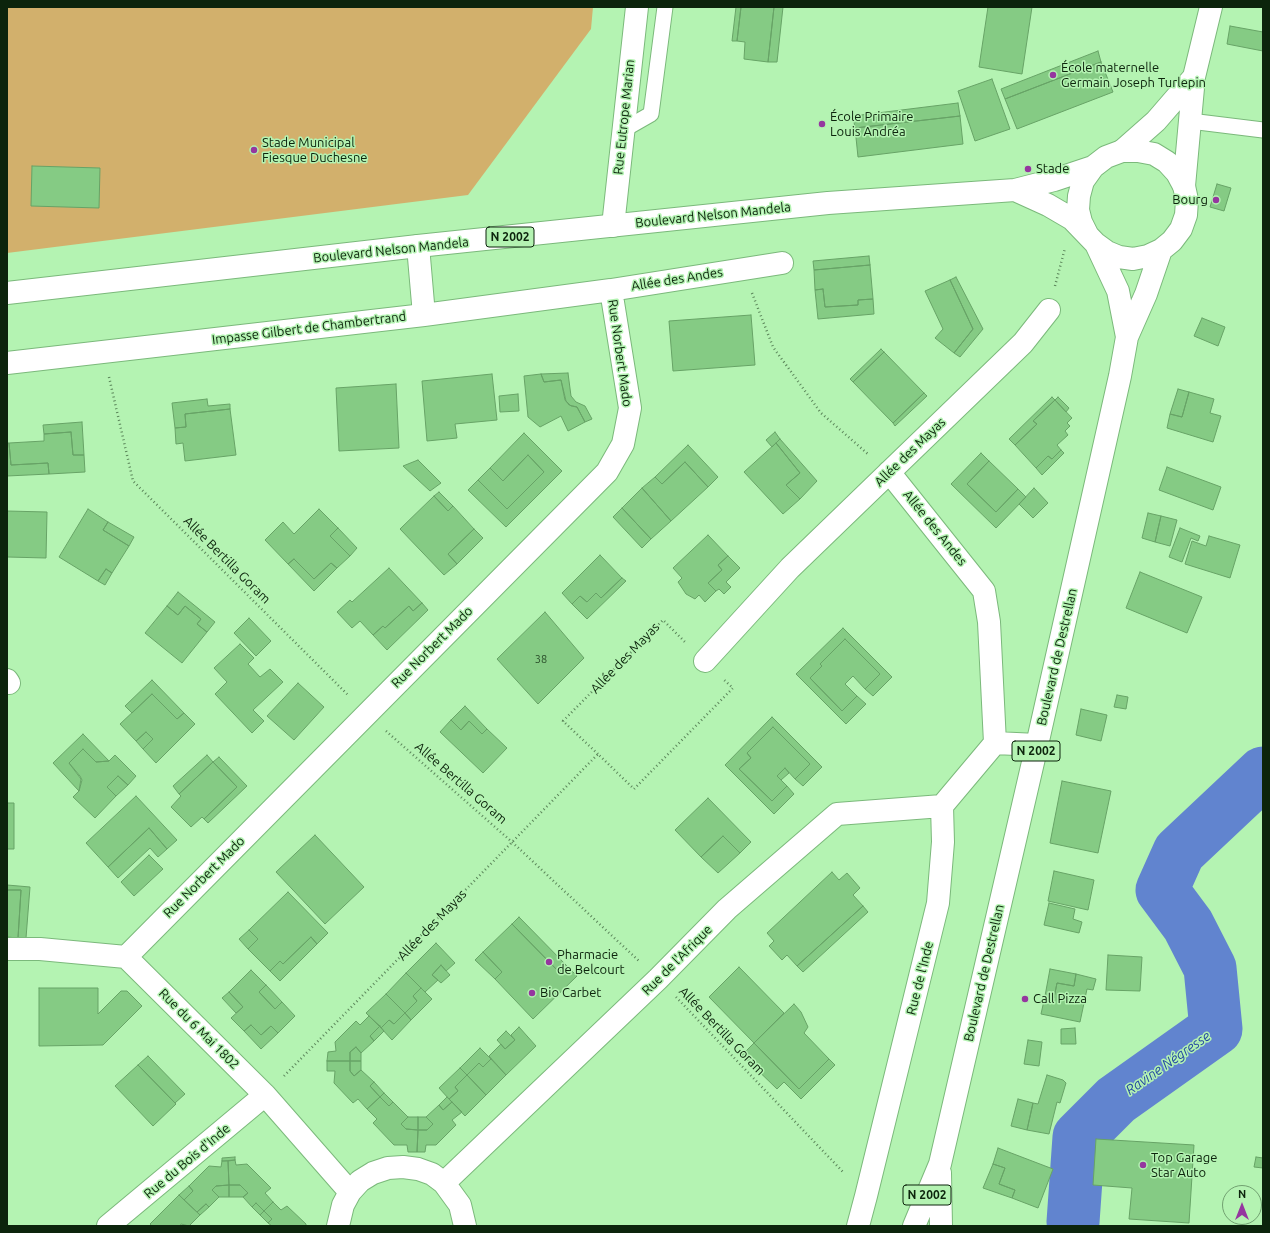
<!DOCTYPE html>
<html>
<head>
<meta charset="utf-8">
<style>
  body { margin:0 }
  #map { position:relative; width:1270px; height:1233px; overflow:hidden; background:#b4f3b2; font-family:Ubuntu,sans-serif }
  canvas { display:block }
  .frame { position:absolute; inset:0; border:8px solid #0c240c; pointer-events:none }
  .north { position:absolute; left:1222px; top:1185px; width:40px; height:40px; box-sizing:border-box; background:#b4f3b2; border:1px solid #71a070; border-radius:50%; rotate:0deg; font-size:11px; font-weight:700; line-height:16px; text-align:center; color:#0c240c }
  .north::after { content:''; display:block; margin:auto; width:14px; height:18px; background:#95369f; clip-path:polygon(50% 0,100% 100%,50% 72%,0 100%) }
</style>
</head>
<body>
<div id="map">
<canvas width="1270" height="1233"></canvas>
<div class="frame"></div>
<div class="north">N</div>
</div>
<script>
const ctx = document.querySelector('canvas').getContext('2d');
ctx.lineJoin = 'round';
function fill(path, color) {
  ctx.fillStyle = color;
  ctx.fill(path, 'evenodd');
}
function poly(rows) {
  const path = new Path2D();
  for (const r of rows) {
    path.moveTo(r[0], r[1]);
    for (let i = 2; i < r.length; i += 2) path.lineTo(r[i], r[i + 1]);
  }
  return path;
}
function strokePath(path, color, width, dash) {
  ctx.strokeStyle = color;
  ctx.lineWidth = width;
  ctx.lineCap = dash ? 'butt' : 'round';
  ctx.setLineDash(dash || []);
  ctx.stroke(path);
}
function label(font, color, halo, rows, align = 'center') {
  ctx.font = font + ' Ubuntu,sans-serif';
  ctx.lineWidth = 3;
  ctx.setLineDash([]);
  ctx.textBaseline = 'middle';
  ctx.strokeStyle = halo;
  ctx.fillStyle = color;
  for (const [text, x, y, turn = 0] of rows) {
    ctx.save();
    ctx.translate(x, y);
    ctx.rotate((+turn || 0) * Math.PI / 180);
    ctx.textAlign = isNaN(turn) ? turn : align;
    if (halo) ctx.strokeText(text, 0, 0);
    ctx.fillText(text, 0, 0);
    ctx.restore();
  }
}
const green = poly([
  [7,7,593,7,591,29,468,195,7,253]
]);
const river = poly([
  [1073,1222,1079,1137,1116,1100,1216,1029,1210,968,1188,925,1162,890,1179,852,1263,773]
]);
const building = poly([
  [736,7,741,7,737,41,732,41,736,7],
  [741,7,774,7,768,62,744,59,745,42,737,41,741,7],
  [774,7,783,7,777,62,768,62,774,7],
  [988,7,1032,7,1022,74,979,67,988,7],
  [1230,26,1263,32,1263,51,1227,44,1230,26],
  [1098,51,1101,62,1005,99,1001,89,1098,51],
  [1101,62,1113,92,1017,129,1005,99,1101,62],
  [992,79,1010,129,975,141,958,91,992,79],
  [958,103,960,116,855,128,853,116,958,103],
  [960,116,963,144,858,157,855,128,960,116],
  [32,166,100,168,99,208,31,206,32,166],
  [1217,184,1231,188,1224,211,1210,207,1217,184],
  [869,256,870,265,814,270,813,261,869,256],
  [870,265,873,299,858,300,858,305,825,307,823,289,815,290,814,270,870,265],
  [956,277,983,329,960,357,954,353,973,329,950,280,956,277],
  [950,280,973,329,954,353,935,338,943,329,925,291,950,280],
  [823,289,825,307,858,305,858,300,873,299,874,314,818,319,815,290,823,289],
  [751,315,755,365,673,371,669,321,751,315],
  [1202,318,1225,327,1218,346,1194,336,1202,318],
  [881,349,884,352,853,382,850,379,881,349],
  [884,352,924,393,893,423,853,382,884,352],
  [568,373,571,396,576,402,585,406,592,419,585,422,577,407,571,406,566,401,561,380,544,382,541,374,568,373],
  [492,374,497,420,455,424,457,438,427,441,422,381,492,374],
  [541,374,544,382,561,380,565,400,569,405,577,407,585,422,568,431,561,416,540,427,528,417,524,376,541,374],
  [396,384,399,448,339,451,336,388,396,384],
  [1178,389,1189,392,1182,417,1170,414,1178,389],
  [1189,392,1214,399,1210,413,1221,416,1213,442,1167,428,1170,414,1182,417,1189,392],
  [924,393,927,396,895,426,893,423,924,393],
  [518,394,519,411,500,412,499,396,518,394],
  [1052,397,1055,400,1033,421,1037,424,1015,445,1009,439,1052,397],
  [1058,397,1069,408,1066,412,1055,400,1058,397],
  [207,399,208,406,230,404,230,409,185,414,186,427,175,428,172,403,207,399],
  [1055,400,1072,418,1067,423,1070,426,1065,431,1068,435,1057,445,1061,450,1052,459,1048,456,1036,468,1015,445,1037,424,1033,421,1055,400],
  [230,409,236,455,185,461,183,443,176,444,175,428,186,427,185,414,230,409],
  [82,422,84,455,73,455,71,432,44,434,43,425,82,422],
  [71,432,73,455,84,455,85,472,49,474,48,463,11,465,9,443,44,441,44,434,71,432],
  [775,432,780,439,772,447,766,440,775,432],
  [524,433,562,471,506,527,468,490,478,480,507,509,544,472,528,455,503,481,490,468,524,433],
  [780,439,817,481,800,499,786,485,800,473,776,443,780,439],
  [7,443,9,443,11,465,48,463,49,474,7,476,7,443],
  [776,443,800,473,786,485,800,499,783,514,744,472,776,443],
  [688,445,718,477,708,487,685,462,662,484,655,477,688,445],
  [1061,450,1064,453,1042,475,1036,468,1048,456,1052,459,1061,450],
  [981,453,989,461,967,484,996,512,1018,489,1026,497,996,528,951,484,981,453],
  [528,455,544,472,507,509,478,480,490,468,503,481,528,455],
  [418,460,441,483,430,491,403,466,418,460],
  [989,461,1018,489,996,512,967,484,989,461],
  [685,462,708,487,671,521,642,488,655,477,662,484,685,462],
  [1167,467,1221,487,1213,510,1159,490,1167,467],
  [642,488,671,521,651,539,622,508,642,488],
  [1034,488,1048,503,1033,518,1019,504,1034,488],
  [439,492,453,506,448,511,434,496,439,492],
  [434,496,448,511,453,506,474,529,448,554,457,564,444,575,400,529,434,496],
  [622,508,651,539,642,548,613,517,622,508],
  [88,509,108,522,103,530,129,546,112,573,106,569,98,581,59,557,88,509],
  [319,509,338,528,330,536,350,556,337,568,331,563,314,579,294,559,288,564,265,540,283,522,294,534,319,509],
  [7,511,47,512,46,558,7,557,7,511],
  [1148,513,1161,516,1155,542,1142,538,1148,513],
  [1161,516,1177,520,1170,546,1155,542,1161,516],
  [108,522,134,537,129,546,103,530,108,522],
  [338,528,357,548,350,556,330,536,338,528],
  [1180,528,1200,536,1198,541,1191,538,1182,562,1169,557,1180,528],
  [474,529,483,538,457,564,448,554,474,529],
  [708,535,728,556,718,565,722,570,708,583,716,591,705,602,699,595,695,599,686,594,678,582,682,578,673,568,708,535],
  [1209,536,1240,545,1230,578,1185,564,1192,541,1206,546,1209,536],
  [600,555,622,578,601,598,596,593,587,602,580,596,572,604,562,593,600,555],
  [728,556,740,568,726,582,731,587,724,594,719,589,716,591,708,583,722,570,718,565,728,556],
  [294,559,314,579,331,563,337,568,314,591,288,564,294,559],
  [389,568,422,603,413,611,409,606,385,628,383,626,373,635,360,621,352,628,337,612,350,600,352,602,389,568],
  [106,569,112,573,105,585,98,581,106,569],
  [1140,572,1202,597,1187,633,1126,608,1140,572],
  [622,578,626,581,587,619,572,604,580,596,587,602,596,593,601,598,622,578],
  [178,592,215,622,207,632,197,624,201,619,185,606,178,615,167,606,178,592],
  [422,603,428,610,387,650,373,635,383,626,385,628,409,606,413,611,422,603],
  [167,606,178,615,185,606,201,619,197,624,207,632,182,663,145,633,167,606],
  [545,612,584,658,538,704,497,659,545,612],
  [249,618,271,641,256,656,234,633,249,618],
  [843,628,892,677,873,696,865,689,880,674,845,639,820,664,822,666,810,678,842,711,857,696,866,704,846,724,796,674,843,628],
  [845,639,880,674,865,689,853,676,845,684,857,696,842,711,810,678,822,666,820,664,845,639],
  [240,644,254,658,248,664,260,677,270,669,283,682,253,710,264,721,252,733,215,694,227,682,214,668,240,644],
  [152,680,184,713,177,719,152,694,132,713,125,706,152,680],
  [298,683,324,707,294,740,267,716,298,683],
  [152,694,177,719,184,713,195,724,156,763,143,749,153,739,146,732,136,741,120,724,152,694],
  [1117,695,1128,697,1126,709,1114,707,1117,695],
  [465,706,487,729,482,734,469,721,461,730,451,720,465,706],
  [1081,709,1107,715,1101,741,1076,735,1081,709],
  [772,717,822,767,803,786,795,779,810,764,773,727,747,753,751,758,739,769,772,801,787,786,794,794,774,814,725,765,772,717],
  [451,720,461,730,469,721,482,734,487,729,507,748,483,773,440,732,451,720],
  [773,727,810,764,795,779,785,768,777,776,787,786,772,801,739,769,751,758,747,753,773,727],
  [146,732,153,739,143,749,136,741,146,732],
  [83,734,109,761,96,762,83,749,69,763,81,779,79,791,53,763,83,734],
  [83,749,96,762,109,761,115,755,136,776,128,785,118,776,107,787,116,796,95,818,73,797,79,791,82,780,80,776,69,763,83,749],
  [207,755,213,762,179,794,173,786,207,755],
  [219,757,247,786,208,823,204,819,237,787,213,762,219,757],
  [213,762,237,787,204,819,202,817,191,827,171,807,181,796,179,794,213,762],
  [785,768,789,773,781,780,777,776,785,768],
  [118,776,128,785,116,796,107,787,118,776],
  [1062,781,1111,791,1098,853,1050,843,1062,781],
  [136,796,177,840,167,849,149,828,108,867,86,843,136,796],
  [708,798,751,842,740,853,723,836,701,857,675,830,708,798],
  [7,803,14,803,14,849,7,849,7,803],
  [149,828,167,849,158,857,150,848,118,878,108,867,149,828],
  [315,835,364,887,325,924,276,872,315,835],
  [723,836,740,853,718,873,701,857,723,836],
  [149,855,163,869,134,896,121,882,149,855],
  [1054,871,1094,880,1088,910,1048,901,1054,871],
  [832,872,839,880,847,873,860,888,853,895,863,906,797,966,787,955,782,960,769,946,774,941,767,933,832,872],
  [7,885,30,887,26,938,18,938,21,890,7,890,7,885],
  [7,890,21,890,18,938,7,937,7,890],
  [288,892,328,933,317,944,311,937,283,964,280,961,270,971,248,949,258,939,249,930,288,892],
  [1049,903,1075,909,1073,919,1082,922,1079,933,1044,925,1049,903],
  [863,906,868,912,803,972,797,966,863,906],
  [519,917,567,966,560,973,512,924,519,917],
  [512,924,560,973,567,966,577,976,533,1019,495,979,502,972,483,952,512,924],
  [249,930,258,939,248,949,239,939,249,930],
  [311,937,317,944,280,981,270,971,280,961,283,964,311,937],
  [436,943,455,963,446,971,441,965,432,975,438,980,425,992,406,973,436,943],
  [483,952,502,972,495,979,475,960,483,952],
  [1108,955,1142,957,1140,991,1106,990,1108,955],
  [441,965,450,975,441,983,432,975,441,965],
  [739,967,784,1013,754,1043,709,997,739,967],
  [1050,969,1076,974,1074,986,1057,983,1054,998,1045,996,1050,969],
  [251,970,266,985,259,992,275,1009,282,1002,295,1016,278,1033,271,1026,261,1035,251,1025,244,1031,231,1018,243,1007,229,992,251,970],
  [406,973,421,988,413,996,417,1001,405,1013,386,994,406,973],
  [1076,974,1096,979,1093,990,1087,989,1080,1022,1041,1014,1045,996,1054,998,1057,983,1074,986,1076,974],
  [266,985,282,1002,275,1009,259,992,266,985],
  [39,988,98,988,98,1014,121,991,127,991,142,1006,103,1045,39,1046,39,988],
  [421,988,432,999,411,1020,405,1013,417,1001,413,996,421,988],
  [229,992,243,1007,236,1013,222,998,229,992],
  [386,994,405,1013,394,1024,389,1020,381,1028,366,1013,386,994],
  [794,1004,801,1012,808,1027,804,1033,829,1059,799,1089,754,1043,794,1004],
  [405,1013,411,1020,392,1040,381,1028,389,1020,394,1024,405,1013],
  [369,1016,380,1026,370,1036,374,1041,361,1053,356,1047,350,1052,350,1061,327,1061,328,1052,336,1051,335,1042,356,1021,360,1025,369,1016],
  [251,1025,261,1035,271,1026,278,1033,261,1049,244,1031,251,1025],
  [380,1026,384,1031,374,1041,370,1036,380,1026],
  [519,1027,536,1046,506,1075,489,1056,501,1044,505,1049,515,1040,511,1035,519,1027],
  [1075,1028,1076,1044,1061,1044,1061,1029,1075,1028],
  [506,1031,515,1040,505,1049,497,1040,506,1031],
  [1028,1040,1042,1042,1039,1066,1024,1064,1028,1040],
  [754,1043,799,1089,829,1059,835,1065,801,1099,784,1082,777,1089,742,1055,754,1043],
  [356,1047,361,1053,361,1061,350,1061,350,1052,356,1047],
  [480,1048,491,1059,483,1067,479,1063,467,1075,460,1068,480,1048],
  [148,1056,185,1094,175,1103,138,1065,148,1056],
  [491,1059,506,1075,486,1095,467,1075,479,1063,483,1067,491,1059],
  [327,1061,350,1061,350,1071,354,1076,361,1070,374,1082,370,1086,380,1097,367,1109,358,1099,353,1103,334,1083,335,1071,327,1071,327,1061],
  [350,1061,361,1061,361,1070,354,1076,350,1071,350,1061],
  [138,1065,176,1104,153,1126,115,1086,138,1065],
  [460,1068,467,1075,455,1087,458,1091,449,1099,439,1088,460,1068],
  [467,1075,486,1095,465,1116,449,1099,458,1091,455,1087,467,1075],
  [1047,1075,1063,1080,1066,1083,1060,1103,1057,1102,1049,1134,1027,1130,1033,1103,1038,1104,1047,1075],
  [374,1082,384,1093,380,1097,370,1086,374,1082],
  [384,1093,393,1102,389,1106,380,1097,384,1093],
  [380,1097,389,1106,393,1102,408,1117,401,1124,406,1129,418,1130,417,1152,408,1152,407,1145,394,1145,373,1123,377,1119,367,1109,380,1097],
  [447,1097,452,1102,443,1110,439,1105,447,1097],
  [1018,1099,1033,1103,1027,1130,1011,1126,1018,1099],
  [452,1102,462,1112,452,1120,456,1125,436,1145,426,1145,425,1152,417,1152,418,1130,427,1130,433,1124,426,1117,439,1105,443,1110,452,1102],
  [408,1117,418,1117,418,1130,406,1129,401,1124,408,1117],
  [418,1117,426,1117,433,1124,427,1130,418,1130,418,1117],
  [1096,1139,1194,1145,1189,1223,1129,1219,1132,1188,1093,1185,1096,1139],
  [998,1148,1053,1169,1038,1208,1012,1198,1015,1190,999,1184,1005,1168,993,1164,998,1148],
  [235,1157,235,1160,222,1161,222,1158,235,1157],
  [1256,1157,1263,1158,1263,1168,1254,1167,1256,1157],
  [235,1160,236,1165,247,1164,271,1188,265,1193,273,1202,264,1211,256,1203,252,1207,243,1197,248,1193,240,1185,229,1185,228,1161,235,1160],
  [222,1161,228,1161,229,1185,216,1186,212,1190,219,1197,209,1207,206,1204,197,1212,184,1200,193,1191,189,1186,209,1166,221,1167,222,1161],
  [993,1164,1005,1168,999,1184,1015,1190,1012,1198,983,1188,993,1164],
  [229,1185,240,1185,248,1193,243,1197,229,1197,229,1185],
  [229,1185,229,1197,219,1197,212,1190,216,1186,229,1185],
  [189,1186,193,1191,184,1200,179,1195,189,1186],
  [179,1195,200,1215,189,1226,181,1224,180,1226,152,1226,150,1224,179,1195],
  [273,1202,281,1210,287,1206,306,1224,306,1226,272,1226,268,1223,272,1219,264,1211,273,1202],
  [256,1203,264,1211,260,1215,252,1207,256,1203],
  [206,1204,209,1207,200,1215,197,1212,206,1204],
  [264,1211,272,1219,268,1223,260,1215,264,1211]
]);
const path = poly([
  [1055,286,1065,248],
  [752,293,773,347,821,413,869,455],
  [109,377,133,481,349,696],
  [386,731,512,842,640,962],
  [598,754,563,721,663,620,686,643],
  [676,997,844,1173],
  [284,1076,598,754,634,789,733,688,723,679]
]);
const lane = poly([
  [1190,121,1263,130],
  [623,130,651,114,665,7]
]);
const street = poly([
  [418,246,424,315],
  [7,363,424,315,611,290,782,263],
  [889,472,984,591,989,622,995,743],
  [705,661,790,568,1023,343,1049,310],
  [7,680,9,683],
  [995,743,1037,745],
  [7,949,40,949,126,957,265,1095,350,1192],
  [126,957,607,472,623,444,630,408,611,290],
  [444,1183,658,979,727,909,837,814,942,806],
  [108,1226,265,1095],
  [338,1226,343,1205,350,1192,360,1181,373,1173,388,1168,403,1167,418,1169,432,1174,444,1183,460,1205,465,1226],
  [858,1226,866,1196,938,903,943,842,942,806,995,743]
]);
const secondary = poly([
  [1122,151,1156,121,1194,77],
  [1184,186,1194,77,1211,7],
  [613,226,637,7]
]);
const primary = poly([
  [1015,190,1048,205,1072,219,1096,244,1107,252,1119,257,1133,259,1148,256,1161,250,1172,241,1181,229,1186,215,1187,200,1184,186,1177,173,1167,162,1154,154,1138,151,1122,151,1106,157,1093,167,1083,181,1079,196,1078,210,1081,222,1087,234],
  [1096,244,1118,291,1127,337],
  [7,293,418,246,828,203,1015,190,1054,180,1093,167],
  [940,1173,941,1226],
  [914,1226,940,1164,1037,745,1120,376,1127,337,1146,294,1161,250]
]);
const markers = [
  [1053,75,4,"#95369f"],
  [822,124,4,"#95369f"],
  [254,150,4,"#95369f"],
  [1028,169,4,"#95369f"],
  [1216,200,4,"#95369f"],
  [549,962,4,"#95369f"],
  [532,993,4,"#95369f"],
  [1025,999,4,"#95369f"],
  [1143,1165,4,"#95369f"]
];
const numberNames = [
  ["38",541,659]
];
const shields = [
  [510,237,48],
  [1036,751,48],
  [927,1195,48]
];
const shieldNames = [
  ["N 2002",510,237],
  ["N 2002",1036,751],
  ["N 2002",927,1195]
];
const poiNames = [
  ["École maternelle",1061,68],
  ["Germain Joseph Turlepin",1061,83],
  ["École Primaire",830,117],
  ["Louis Andréa",830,132],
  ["Stade Municipal",262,143],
  ["Fiesque Duchesne",262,158],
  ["Stade",1036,169],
  ["Bourg",1208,200,"right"],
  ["Pharmacie",557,955],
  ["de Belcourt",557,970],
  ["Bio Carbet",540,993],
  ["Call Pizza",1033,999],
  ["Top Garage",1151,1158],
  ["Star Auto",1151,1173]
];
const streetNames = [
  ["Rue Eutrope Marian",624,117,-84],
  ["Boulevard Nelson Mandela",713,215,-6],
  ["Boulevard Nelson Mandela",391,250,-6],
  ["Allée des Andes",677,279,-9],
  ["Impasse Gilbert de Chambertrand",309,328,-7],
  ["Rue Norbert Mado",620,353,82],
  ["Allée des Mayas",910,452,-44],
  ["Allée des Andes",935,528,51],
  ["Allée Bertilla Goram",227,560,45],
  ["Rue Norbert Mado",432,647,-45],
  ["Boulevard de Destrellan",1057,657,-77],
  ["Allée des Mayas",625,658,-46],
  ["Allée Bertilla Goram",461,783,41],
  ["Rue Norbert Mado",204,877,-45],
  ["Allée des Mayas",432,925,-46],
  ["Rue de l'Afrique",677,960,-45],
  ["Boulevard de Destrellan",984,973,-77],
  ["Rue de l'Inde",920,978,-76],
  ["Rue du 6 Mai 1802",199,1029,45],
  ["Allée Bertilla Goram",722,1031,46],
  ["Rue du Bois d'Inde",187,1161,-40]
];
const waterNames = [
  ["Ravine Négresse",1168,1063,-35]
];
fill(green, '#d2b06c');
strokePath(river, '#6184cf', 53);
fill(building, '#85cb84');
strokePath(building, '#67a366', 1);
strokePath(lane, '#7bb97b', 17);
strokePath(street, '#7bb97b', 24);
strokePath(secondary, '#7bb97b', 24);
strokePath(primary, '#7bb97b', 24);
strokePath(path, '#5b865a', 2.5, [1, 3]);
strokePath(lane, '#fff', 15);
strokePath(street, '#fff', 22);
strokePath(secondary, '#fff', 22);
strokePath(primary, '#fff', 22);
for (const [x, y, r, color] of markers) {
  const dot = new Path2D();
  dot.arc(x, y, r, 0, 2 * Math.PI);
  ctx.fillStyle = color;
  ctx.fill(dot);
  strokePath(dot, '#b4f3b2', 1.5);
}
label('11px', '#2a4e2a', null, numberNames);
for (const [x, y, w] of shields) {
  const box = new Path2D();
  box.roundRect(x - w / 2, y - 10, w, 20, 3);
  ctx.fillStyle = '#b4f3b2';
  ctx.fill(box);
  strokePath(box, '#0c240c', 1);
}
label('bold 12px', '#0c240c', null, shieldNames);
label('13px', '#0c240c', '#b4f3b2', poiNames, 'left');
label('13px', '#0c240c', '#b4f3b2', streetNames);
label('italic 14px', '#2449a2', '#b4f3b2', waterNames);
</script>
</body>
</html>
